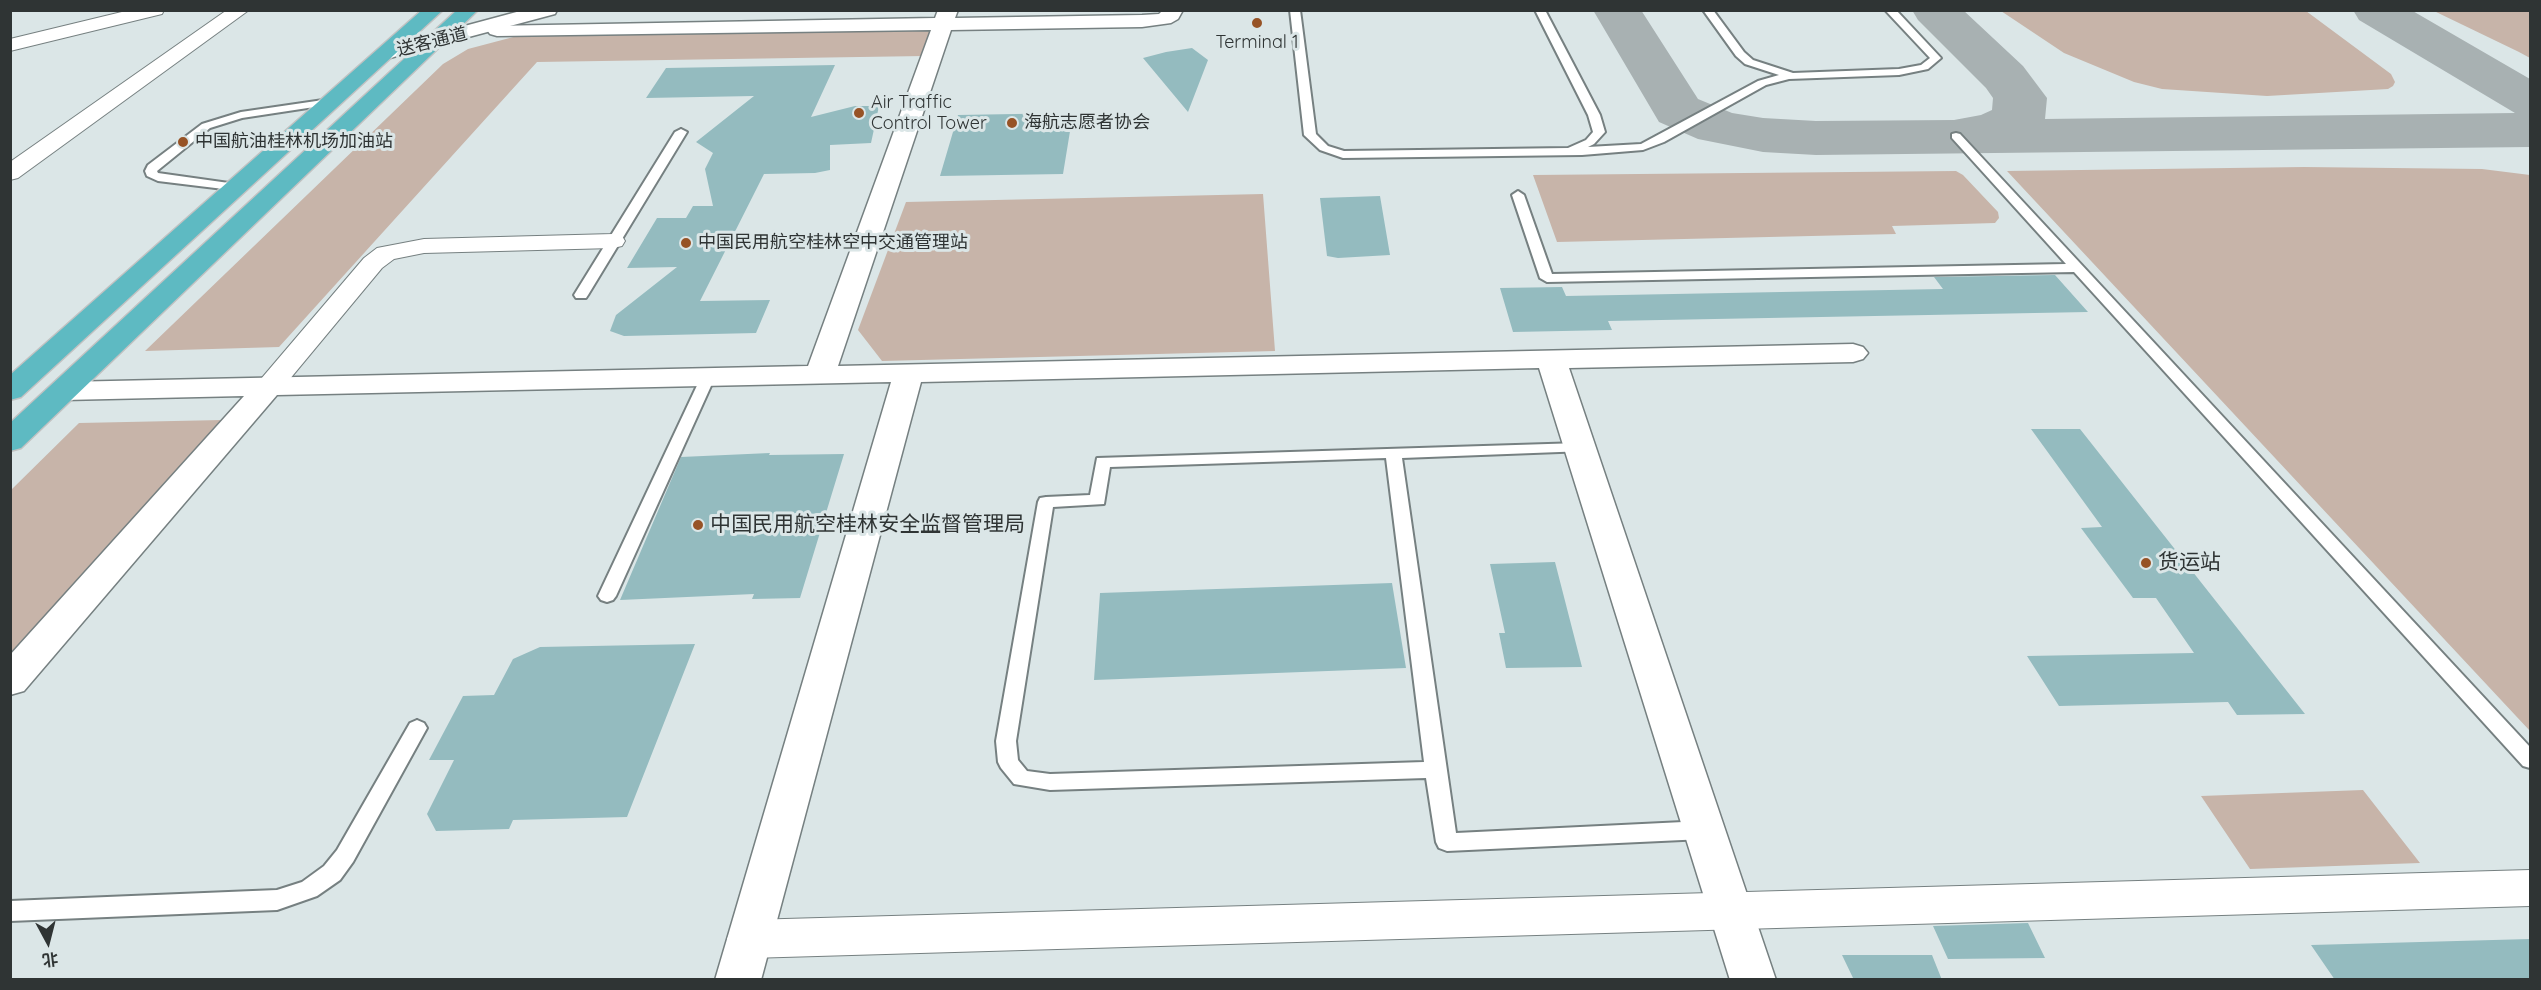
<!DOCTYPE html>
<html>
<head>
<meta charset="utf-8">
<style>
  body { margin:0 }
  #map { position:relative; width:2541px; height:990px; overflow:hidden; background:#dbe6e7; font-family:Quicksand,"Noto Sans SC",sans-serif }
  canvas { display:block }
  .frame { position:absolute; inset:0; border:12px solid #2f3434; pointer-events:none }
  .north { position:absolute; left:18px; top:912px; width:60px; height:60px; -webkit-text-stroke:4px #dbe6e7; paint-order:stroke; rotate:173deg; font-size:16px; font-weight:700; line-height:24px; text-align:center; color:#2f3434 }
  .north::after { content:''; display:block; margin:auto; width:21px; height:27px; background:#2f3434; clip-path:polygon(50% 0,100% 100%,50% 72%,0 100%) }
</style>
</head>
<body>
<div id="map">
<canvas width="2541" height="990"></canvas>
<div class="frame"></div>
<div class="north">北</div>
</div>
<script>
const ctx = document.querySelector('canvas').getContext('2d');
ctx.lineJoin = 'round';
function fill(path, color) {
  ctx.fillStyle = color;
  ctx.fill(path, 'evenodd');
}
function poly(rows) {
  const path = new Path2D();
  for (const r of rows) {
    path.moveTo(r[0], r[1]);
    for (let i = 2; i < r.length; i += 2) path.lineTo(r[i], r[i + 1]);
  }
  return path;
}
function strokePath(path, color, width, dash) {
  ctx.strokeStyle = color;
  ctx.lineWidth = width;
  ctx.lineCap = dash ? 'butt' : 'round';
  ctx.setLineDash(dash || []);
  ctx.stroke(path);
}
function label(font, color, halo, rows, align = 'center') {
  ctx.font = font + ' Quicksand,"Noto Sans SC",sans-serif';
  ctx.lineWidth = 6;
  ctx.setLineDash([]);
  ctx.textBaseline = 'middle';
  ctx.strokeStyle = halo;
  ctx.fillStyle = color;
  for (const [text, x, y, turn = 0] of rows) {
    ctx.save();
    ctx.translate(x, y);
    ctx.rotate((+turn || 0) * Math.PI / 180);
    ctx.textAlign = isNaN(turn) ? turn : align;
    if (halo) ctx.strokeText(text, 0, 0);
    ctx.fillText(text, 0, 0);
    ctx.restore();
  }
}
const green = poly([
  [2001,11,2306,11,2391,74,2395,82,2393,86,2388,89,2267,96,2162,89,2134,82,2064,53],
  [2434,11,2530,11,2530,58,2519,52],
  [933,28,924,56,537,62,279,347,145,351,443,64,468,49,521,35],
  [2304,167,2482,169,2530,175,2530,731,2007,171],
  [1956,171,1963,175,1998,212,1999,218,1995,223,1892,226,1896,234,1557,242,1533,175],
  [1263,194,1275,351,882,361,858,330,906,202],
  [222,420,11,656,11,490,79,423],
  [2363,790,2420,863,2250,869,2201,796]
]);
const taxiway = poly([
  [1593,10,1641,10,1698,99,1732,113,1763,118,1816,121,1954,120,1981,115,1992,110,1993,98,1986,88,1918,20,1912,10,1963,10,2023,66,2047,98,2045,119,2515,113,2359,20,2353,10,2411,10,2530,79,2530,147,1816,155,1763,152,1698,139,1659,122,1593,10]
]);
const building = poly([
  [1192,48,1208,60,1188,112,1143,58,1166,52],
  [835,65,811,117,855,106,879,106,871,143,830,145,830,170,815,173,764,174,700,301,770,300,756,333,624,336,610,331,616,315,677,267,627,268,657,218,686,218,693,206,713,206,705,169,713,153,696,142,754,96,646,98,666,68],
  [1073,113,1063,174,940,176,958,115],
  [1380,196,1390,255,1338,258,1327,256,1320,198],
  [2055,275,2088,312,1608,321,1612,330,1513,332,1500,288,1562,287,1566,296,1943,289,1934,277],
  [2031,429,2080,429,2305,714,2237,715,2228,702,2059,706,2027,656,2194,653,2156,598,2133,598,2081,528,2102,527],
  [770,453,769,455,844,454,800,598,752,599,754,594,620,600,681,457],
  [1555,562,1582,667,1506,668,1499,633,1505,633,1490,564],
  [1392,583,1406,668,1094,680,1100,593],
  [695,644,627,817,513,820,509,829,436,831,427,814,454,760,429,760,463,696,494,695,513,659,540,647],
  [2028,923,2045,958,1948,959,1933,926],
  [2530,939,2530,980,2335,980,2311,945],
  [1842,955,1932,955,1942,980,1854,980]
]);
const service = poly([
  [1290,10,1300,10,1316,134,1328,146,1344,151,1568,148,1586,140,1593,132,1588,115,1535,10,1545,10,1600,115,1605,132,1594,144,1588,147,1641,144,1758,81,1779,75,1745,64,1736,56,1703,10,1713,10,1744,52,1753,60,1793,73,1899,69,1921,65,1930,58,1885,10,1896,10,1941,58,1928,69,1899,75,1789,79,1766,85,1664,142,1643,150,1582,155,1343,158,1320,150,1304,135,1290,10],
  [330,99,334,100,334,104,242,118,210,128,157,171,158,173,236,184,240,185,240,191,158,181,147,176,145,171,148,165,202,124,241,112,330,99],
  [681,129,687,132,588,295,586,298,576,298,574,295,675,132,681,129],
  [1956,133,1960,134,2530,747,2530,768,2523,766,2074,272,1547,282,1540,278,1512,195,1518,191,1524,195,1552,274,2066,264,1952,138,1952,134,1956,133],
  [708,373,715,377,616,596,613,600,607,602,601,600,598,596,701,377,708,373],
  [1580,443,1588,448,1586,451,1402,458,1456,833,1704,821,1711,824,1715,830,1711,836,1704,839,1447,851,1439,848,1436,842,1426,778,1050,790,1014,784,1001,768,998,762,996,741,1038,502,1040,498,1046,497,1090,495,1097,458,1580,443],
  [1386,458,1424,762,1050,774,1027,771,1018,760,1016,741,1053,507,1104,504,1110,467,1386,458],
  [417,720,424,723,427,728,353,862,340,880,317,896,277,910,10,921,10,901,277,890,302,882,324,866,337,850,410,723,417,720]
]);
const minor = poly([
  [130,10,164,10,162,14,10,51,10,39,130,10],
  [227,10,249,10,18,178,10,180,10,162,227,10],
  [613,234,622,236,625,241,622,246,613,248,424,253,394,259,382,268,279,392,269,395,259,392,255,386,364,258,377,248,424,239,613,234],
  [2530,870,2530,906,749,958,734,953,727,939,734,925,749,920,2530,870]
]);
const tertiary = poly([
  [938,10,958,10,955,18,1142,15,1159,14,1163,10,1183,10,1178,19,1171,23,1142,27,951,30,838,366,1853,344,1863,347,1868,353,1863,359,1853,362,1569,368,1776,980,1730,980,1539,368,921,382,761,980,715,980,891,382,277,395,24,691,10,695,10,655,244,396,64,400,53,397,49,391,53,385,64,382,808,366,931,30,497,36,490,34,487,30,490,26,935,18,938,10]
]);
const secondary = poly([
  [524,10,557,10,555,14,386,59,379,57,376,53,379,49,524,10]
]);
const trunk = poly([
  [422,10,443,10,21,397,10,400,10,375,422,10],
  [457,10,478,10,21,448,10,451,10,423,457,10]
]);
const markers = [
  [1257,23,6,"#975326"],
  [859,113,6,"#975326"],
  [1012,123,6,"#975326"],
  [183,142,6,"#975326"],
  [686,243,6,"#975326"],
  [698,525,6,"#975326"],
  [2146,563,6,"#975326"]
];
const farStreetnames = [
  ["送客通道",432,42,-14]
];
const farPoinames = [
  ["Terminal 1",1257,43,"center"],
  ["Air Traffic",871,103],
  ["Control Tower",871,124],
  ["海航志愿者协会",1024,123],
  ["中国航油桂林机场加油站",195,142],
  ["中国民用航空桂林空中交通管理站",698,243]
];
const poiNames = [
  ["中国民用航空桂林安全监督管理局",710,525],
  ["货运站",2158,563]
];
fill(green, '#c7b4a9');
fill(taxiway, '#a8b1b2');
fill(building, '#94bbbf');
strokePath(service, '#768081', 4);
strokePath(minor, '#768081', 2);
strokePath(tertiary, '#768081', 3);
strokePath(secondary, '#768081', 3);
strokePath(trunk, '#c1c2c2', 3);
fill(service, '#fff');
fill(minor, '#fff');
fill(tertiary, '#fff');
fill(secondary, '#fff');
fill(trunk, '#5ebac2');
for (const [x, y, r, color] of markers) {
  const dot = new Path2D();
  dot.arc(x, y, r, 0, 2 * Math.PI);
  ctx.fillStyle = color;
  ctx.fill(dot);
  strokePath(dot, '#dbe6e7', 2);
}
label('18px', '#2f3434', '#dbe6e7', farStreetnames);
label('18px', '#2f3434', '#dbe6e7', farPoinames, 'left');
label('21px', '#2f3434', '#dbe6e7', poiNames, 'left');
</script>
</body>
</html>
